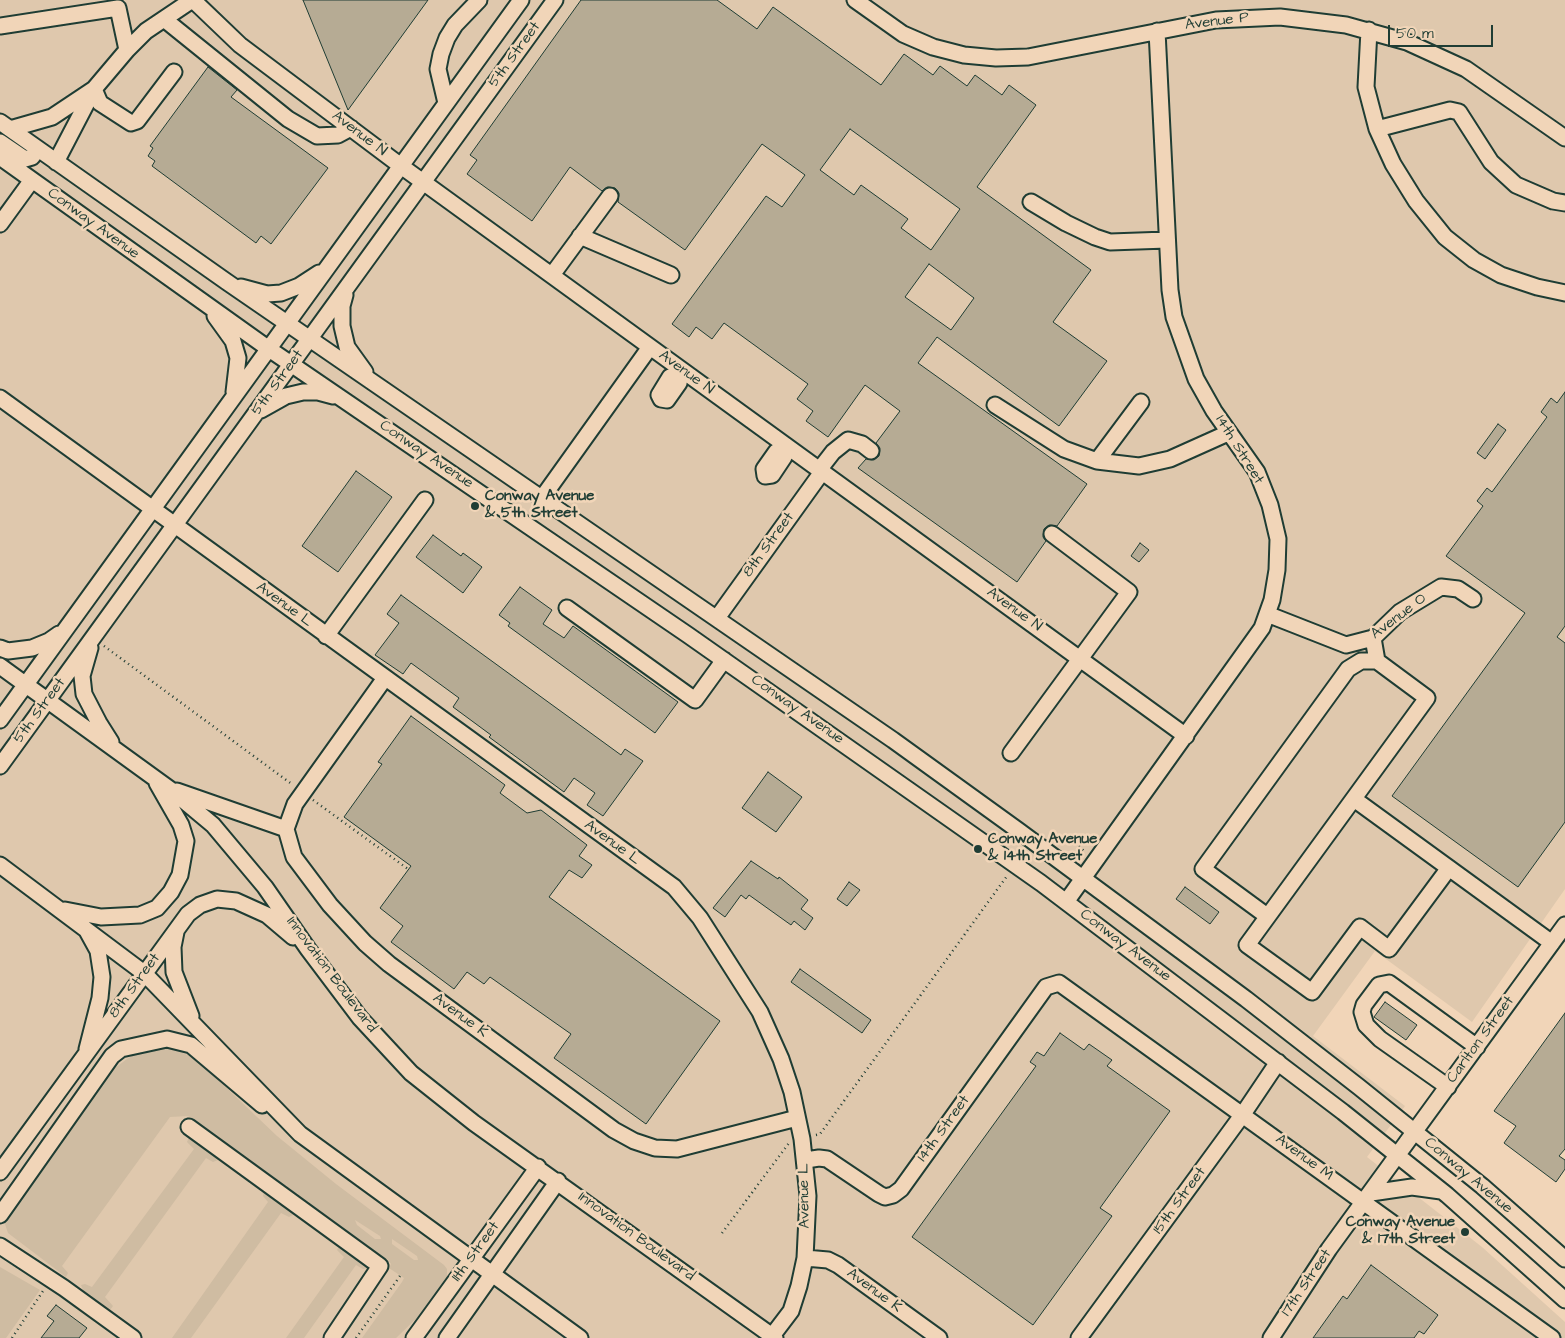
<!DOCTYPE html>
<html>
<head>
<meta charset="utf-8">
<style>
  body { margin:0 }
  #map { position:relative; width:1565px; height:1338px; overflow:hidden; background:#f1d5b8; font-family:"Architects Daughter",sans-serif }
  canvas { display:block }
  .scale { position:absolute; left:1388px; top:25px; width:105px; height:22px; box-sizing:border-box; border:2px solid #1f3d34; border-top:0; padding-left:6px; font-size:15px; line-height:18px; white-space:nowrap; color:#1f3d34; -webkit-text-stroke:4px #f1d5b8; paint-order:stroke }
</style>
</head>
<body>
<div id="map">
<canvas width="1565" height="1338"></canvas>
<div class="scale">50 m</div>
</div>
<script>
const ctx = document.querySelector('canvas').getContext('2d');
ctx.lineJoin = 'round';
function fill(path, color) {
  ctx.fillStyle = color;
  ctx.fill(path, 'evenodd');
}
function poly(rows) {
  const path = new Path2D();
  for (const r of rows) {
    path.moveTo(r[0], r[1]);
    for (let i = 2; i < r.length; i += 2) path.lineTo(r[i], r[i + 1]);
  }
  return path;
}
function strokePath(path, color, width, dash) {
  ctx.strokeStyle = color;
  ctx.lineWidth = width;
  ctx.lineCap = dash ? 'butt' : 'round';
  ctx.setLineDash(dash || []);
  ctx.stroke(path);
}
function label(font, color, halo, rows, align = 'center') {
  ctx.font = font + ' "Architects Daughter",sans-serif';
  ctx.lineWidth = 5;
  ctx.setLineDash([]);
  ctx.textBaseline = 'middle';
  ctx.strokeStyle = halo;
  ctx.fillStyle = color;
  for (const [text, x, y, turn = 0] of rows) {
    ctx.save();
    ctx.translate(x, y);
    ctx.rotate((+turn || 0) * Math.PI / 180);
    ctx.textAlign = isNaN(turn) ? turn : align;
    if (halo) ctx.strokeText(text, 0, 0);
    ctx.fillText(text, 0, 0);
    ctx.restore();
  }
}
const built = poly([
  [0,0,1565,0,1565,889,1472,1022,1375,951,1313,1036,1405,1106,1367,1157,1482,1247,1565,1322,1565,1338,0,1338]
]);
const green = poly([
  [162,1048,173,1049,195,1058,277,1136,336,1184,444,1265,447,1269,447,1281,423,1312,396,1338,362,1338,402,1282,404,1278,389,1268,391,1264,388,1260,188,1116,170,1117,62,1266,68,1273,66,1277,8,1233,5,1224,7,1217,89,1098,115,1068,127,1059,139,1052],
  [355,1220,380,1236,381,1239,375,1239,357,1225],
  [392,1239,417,1256,418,1260,414,1260,392,1244],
  [189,1137,218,1157,218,1160,213,1162,206,1158,105,1297,113,1306,110,1310,107,1309,84,1292,81,1285,85,1284,92,1287,194,1149,187,1142],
  [264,1192,292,1210,293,1215,289,1217,281,1213,191,1338,172,1338,268,1202,263,1196],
  [339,1246,369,1268,363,1269,356,1265,304,1338,286,1338,344,1257,337,1250],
  [0,1267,40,1290,6,1338,0,1338]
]);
const building = poly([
  [303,0,428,0,348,110,303,0],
  [581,0,717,0,757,29,773,7,881,85,904,54,933,75,940,66,967,86,975,75,1002,95,1009,85,1036,105,977,187,1091,270,1053,322,1107,361,1059,426,937,337,918,363,1087,484,1057,526,1049,525,1044,529,1043,537,1046,541,1017,582,858,468,866,459,874,460,879,456,880,448,876,443,900,411,865,385,828,437,806,421,813,411,797,399,808,384,724,323,712,339,696,327,689,337,672,324,766,196,782,207,805,175,762,144,685,250,618,202,619,193,615,188,607,187,602,191,570,167,532,221,467,174,477,160,470,155,581,0],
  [850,129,960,209,931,250,901,228,908,219,861,185,854,195,820,170,850,129],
  [929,264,974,298,951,330,905,297,929,264],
  [208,67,237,90,231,97,328,168,271,244,261,236,256,243,152,166,155,161,148,156,153,148,150,146,208,67],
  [1565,392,1565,626,1557,637,1565,643,1565,822,1518,887,1392,796,1525,613,1446,556,1483,506,1477,501,1487,488,1492,492,1547,417,1541,412,1551,398,1557,403,1565,392],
  [1498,424,1506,430,1485,459,1477,453,1498,424],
  [356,471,392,497,338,572,302,546,356,471],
  [433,535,461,556,463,553,482,567,463,593,416,557,433,535],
  [1140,543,1149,550,1139,562,1131,556,1140,543],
  [520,587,552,610,543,624,564,638,573,626,678,702,655,733,508,626,510,623,499,615,520,587],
  [401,595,621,755,625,749,643,761,603,816,587,805,595,793,574,778,564,792,489,737,491,735,453,707,459,698,411,663,403,674,375,655,399,623,387,614,401,595],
  [411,716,505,785,500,793,527,813,541,810,587,845,579,856,592,865,582,878,569,870,549,897,720,1021,646,1124,554,1058,571,1034,490,977,484,984,467,972,454,989,391,942,403,926,380,908,411,866,344,817,382,764,378,762,411,716],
  [768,772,802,797,776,832,742,808,768,772],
  [751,861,778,879,779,877,808,900,801,909,813,918,805,930,794,921,791,925,749,895,746,899,741,895,725,917,713,908,751,861],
  [849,882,860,890,847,906,837,899,849,882],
  [1185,887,1219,912,1210,924,1176,899,1185,887],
  [800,969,871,1020,862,1033,791,982,800,969],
  [1385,1002,1417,1025,1406,1040,1374,1017,1385,1002],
  [1565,1013,1565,1149,1559,1156,1565,1160,1565,1169,1556,1182,1504,1143,1516,1126,1494,1111,1565,1013],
  [1060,1033,1084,1050,1089,1044,1112,1060,1107,1066,1170,1111,1100,1208,1112,1216,1033,1325,912,1237,1036,1066,1030,1062,1037,1052,1044,1056,1060,1033],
  [1371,1265,1438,1315,1424,1334,1419,1331,1414,1338,1313,1338,1343,1296,1347,1299,1371,1265],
  [56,1305,87,1328,79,1338,41,1338,54,1321,47,1316,56,1305]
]);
const path = poly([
  [104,646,293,785],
  [313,800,408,869],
  [1079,846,1084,851],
  [816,1135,820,1134,1007,876],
  [722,1233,789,1143],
  [12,1338,43,1291],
  [356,1338,400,1276]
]);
const minor = poly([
  [193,0,240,45,401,166,1186,736],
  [855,0,903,34,933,47,964,55,996,58,1028,57,1216,20,1280,17,1346,25,1407,42,1466,69,1565,138],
  [164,19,288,119,317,136,338,135,351,128],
  [0,26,118,8,127,50],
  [1369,30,1366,87,1377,129,1450,110,1459,112,1491,162,1516,185,1553,201,1565,203],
  [94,89,100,103,131,123,137,121,174,72],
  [446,103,438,69,441,54,447,38,455,25,479,0],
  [0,122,227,282,893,740,1019,831,1246,999,1359,1087,1482,1186,1565,1259],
  [10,129,52,117,94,89],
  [1377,129,1393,164,1416,201,1445,237,1474,260,1501,275,1537,287,1565,293],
  [0,142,25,159,32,157,38,149],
  [0,157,269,349,688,635,1041,883,1343,1112,1447,1195,1565,1300],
  [56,162,94,89,127,50,146,31,192,0],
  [1031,202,1066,223,1095,237,1110,242,1167,240],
  [0,224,32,180],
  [580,236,671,275],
  [552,275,610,196],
  [241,287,267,294,281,293,299,286,319,273],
  [345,295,342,306,342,326,347,347,365,372],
  [215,316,233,341,238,358,234,392],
  [676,378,679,383,667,400,661,399,659,395,670,377,676,378,682,370],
  [0,398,674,887,700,918,760,1012,781,1059,792,1092,802,1139,808,1196,805,1258,799,1286,791,1311,772,1336],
  [995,405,1064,449,1097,461,1139,466,1170,459,1228,433],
  [261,410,286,396,303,392,318,392,333,396],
  [782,452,784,457,772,475,765,476,764,469,776,452,782,452,786,446],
  [1097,461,1141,402],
  [819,470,833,452,848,440,862,444,871,451],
  [542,498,650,347],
  [567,608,695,700,724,660],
  [1267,614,1346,645,1373,638,1400,612,1441,587,1458,589,1473,599],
  [717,618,822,472],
  [326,636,425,500],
  [1373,638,1377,661,1427,698,1247,945,1312,992,1360,927,1389,949,1449,868],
  [0,648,8,651,32,648,49,641,59,634],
  [90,648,82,676,84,694,99,723,111,742],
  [0,666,171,790,213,825,265,887,308,949,360,1018,411,1073,474,1123,775,1338],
  [0,720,521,0],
  [1011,753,1129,592,1052,534],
  [0,766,555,0],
  [177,791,286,829,294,857,330,905,365,943,389,964,614,1130,634,1141,655,1148,677,1149,797,1118],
  [1354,799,1552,943],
  [286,829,295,804,385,678],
  [0,865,144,973,300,1134,580,1338],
  [1066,902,1262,628,1272,600,1277,570,1278,539,1270,505,1257,472,1214,411,1196,379,1174,317,1170,290,1157,31],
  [65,910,101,917,140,915,157,908,171,892,180,875,186,841,181,825,157,783],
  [1267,916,1203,869,1348,669,1361,661,1377,661],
  [176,932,173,947,174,972,191,1016],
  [87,1049,100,998,102,977,98,951,87,931],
  [1448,1087,1380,1039,1366,1025,1362,1012,1364,1005,1379,985,1389,983,1477,1047],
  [189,1127,380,1266,332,1338],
  [806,1160,819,1158,827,1159,879,1194,885,1197,893,1195,901,1189,1046,987,1059,983,1552,1338],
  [0,1172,188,914,200,905,217,899,236,901,267,915,293,937],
  [1371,1193,1412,1187,1441,1191],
  [0,1215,112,1056,121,1049,167,1039,191,1045,262,1105],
  [0,1246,64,1288,133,1338],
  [805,1258,828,1260,838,1265,939,1338],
  [414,1338,538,1167],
  [447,1338,558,1181],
  [1079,1338,1243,1114,1278,1062],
  [1271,1338,1329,1249,1565,925]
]);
const markers = [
  [475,506,5,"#1f3d34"],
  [978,849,5,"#1f3d34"],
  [1465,1232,5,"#1f3d34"]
];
const streetNames = [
  ["Avenue P",1217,22,-7],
  ["5th Street",515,55,-54],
  ["Avenue N",359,134,37],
  ["Conway Avenue",93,224,36],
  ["Avenue N",686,373,36],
  ["5th Street",278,383,-54],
  ["14th Street",1239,450,58],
  ["Conway Avenue",426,455,34],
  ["8th Street",769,545,-54],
  ["Avenue L",284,605,36],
  ["Avenue N",1014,610,36],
  ["Avenue O",1399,617,-37],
  ["Conway Avenue",797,710,35],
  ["5th Street",40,711,-54],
  ["Avenue L",612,843,36],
  ["Conway Avenue",1125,946,37],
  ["Innovation Boulevard",331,975,53],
  ["8th Street",135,986,-54],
  ["Avenue K",460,1016,36],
  ["Carlton Street",1481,1040,-54],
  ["14th Street",944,1129,-54],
  ["Avenue M",1304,1158,36],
  ["Conway Avenue",1468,1176,40],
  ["Avenue L",805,1196,-91],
  ["15th Street",1180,1201,-54],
  ["Innovation Boulevard",636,1237,36],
  ["11th Street",476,1252,-54],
  ["17th Street",1307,1283,-56],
  ["Avenue K",874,1291,36]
];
const poiNames = [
  ["Conway Avenue",485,497],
  ["& 5th Street",485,514],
  ["Conway Avenue",988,840],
  ["& 14th Street",988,857],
  ["Conway Avenue",1455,1223,"right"],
  ["& 17th Street",1455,1240,"right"]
];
fill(built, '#dfc8ad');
fill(green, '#cfbca2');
fill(building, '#b6ab94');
strokePath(building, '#1f3d34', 1);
strokePath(minor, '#1f3d34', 19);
strokePath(path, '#1f3d34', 2.5, [1, 4]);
strokePath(minor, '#f1d5b8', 15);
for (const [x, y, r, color] of markers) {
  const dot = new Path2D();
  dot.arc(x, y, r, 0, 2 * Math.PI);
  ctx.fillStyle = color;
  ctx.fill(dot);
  strokePath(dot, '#f1d5b8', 2);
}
label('15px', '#1f3d34', '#f1d5b8', streetNames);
label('bold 15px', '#1f3d34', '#f1d5b8', poiNames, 'left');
</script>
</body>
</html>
